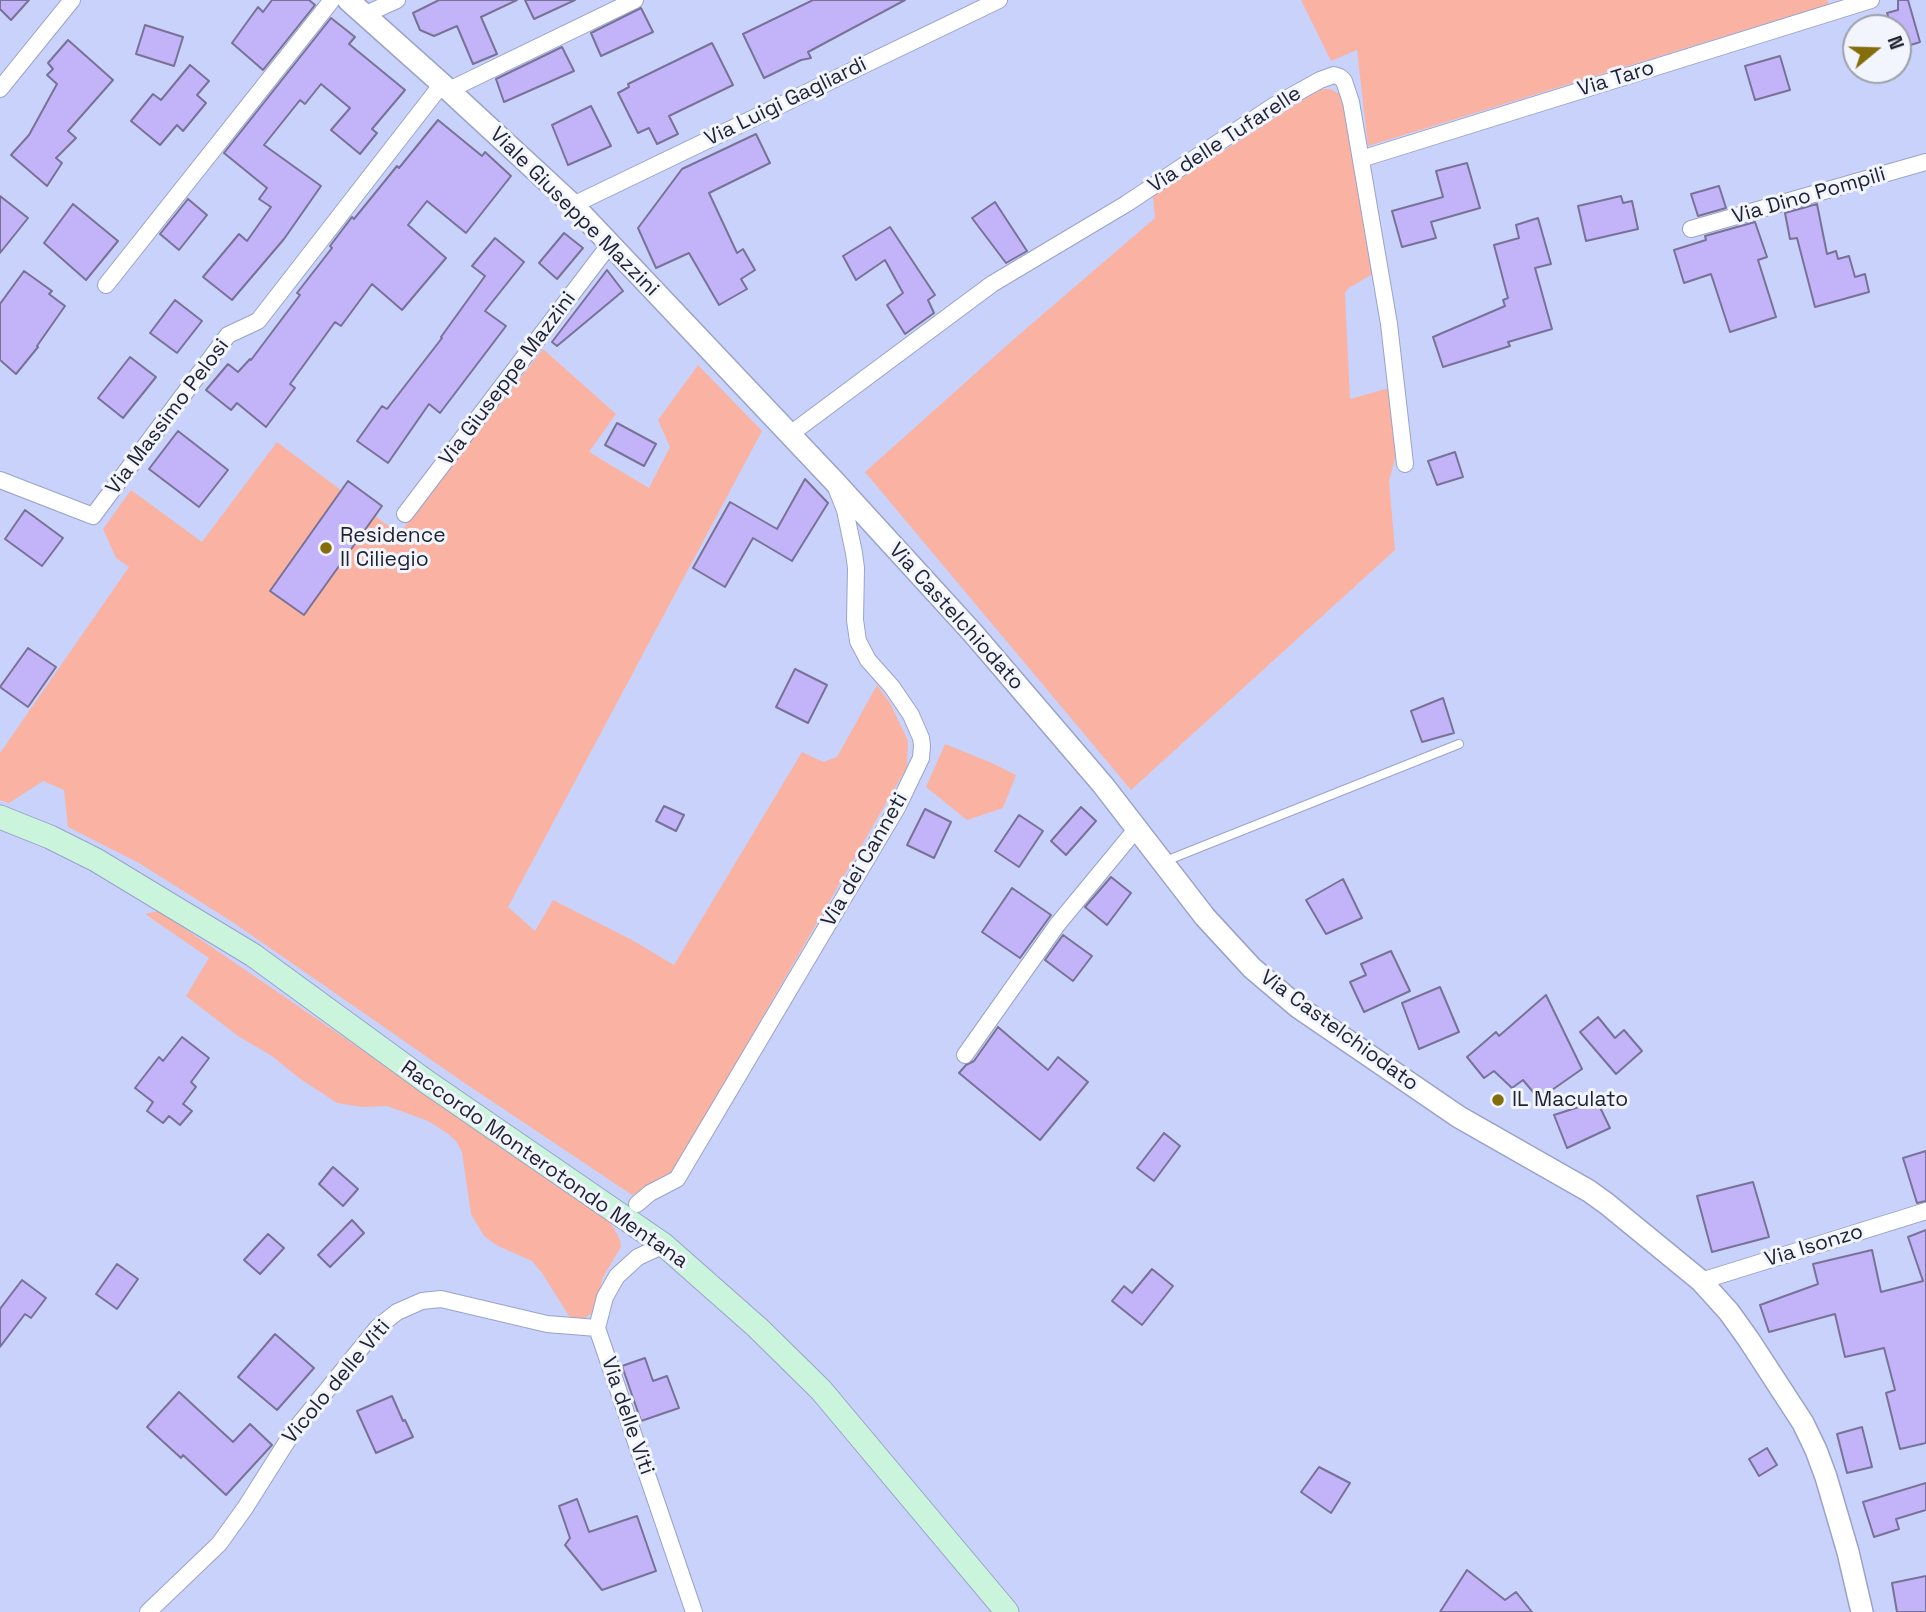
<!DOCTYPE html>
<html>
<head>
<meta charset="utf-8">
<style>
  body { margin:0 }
  #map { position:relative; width:1926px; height:1612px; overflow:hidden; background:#c8d2fb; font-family:"Space Grotesk",sans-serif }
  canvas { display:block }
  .north { position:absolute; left:1842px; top:14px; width:70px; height:70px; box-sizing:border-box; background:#f2f5fd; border:2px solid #9ea1ab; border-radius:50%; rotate:71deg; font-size:19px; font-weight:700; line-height:28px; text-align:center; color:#1f2231 }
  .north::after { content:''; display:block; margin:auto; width:24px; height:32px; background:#846e0c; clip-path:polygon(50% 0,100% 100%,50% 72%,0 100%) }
</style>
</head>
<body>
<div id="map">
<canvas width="1926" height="1612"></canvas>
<div class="north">N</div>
</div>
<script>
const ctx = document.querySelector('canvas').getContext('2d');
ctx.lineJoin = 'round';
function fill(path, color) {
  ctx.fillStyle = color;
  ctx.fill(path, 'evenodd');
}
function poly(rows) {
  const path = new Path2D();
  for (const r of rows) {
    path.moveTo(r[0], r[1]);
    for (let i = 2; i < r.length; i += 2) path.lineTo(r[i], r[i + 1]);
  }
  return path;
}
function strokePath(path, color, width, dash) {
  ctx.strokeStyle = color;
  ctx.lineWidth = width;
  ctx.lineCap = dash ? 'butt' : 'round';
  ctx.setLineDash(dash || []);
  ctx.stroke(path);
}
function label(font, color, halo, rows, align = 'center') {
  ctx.font = font + ' "Space Grotesk",sans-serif';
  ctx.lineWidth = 6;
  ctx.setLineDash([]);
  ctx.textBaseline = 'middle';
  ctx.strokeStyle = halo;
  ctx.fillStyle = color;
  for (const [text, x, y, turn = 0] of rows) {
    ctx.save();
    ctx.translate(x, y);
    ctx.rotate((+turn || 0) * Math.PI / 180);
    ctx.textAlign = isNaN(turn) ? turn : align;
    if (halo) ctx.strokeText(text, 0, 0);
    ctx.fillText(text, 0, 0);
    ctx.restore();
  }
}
const green = poly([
  [1301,0,1827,0,1829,4,1368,146,1357,50,1331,61],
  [1320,89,1330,89,1340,94,1346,106,1374,273,1349,288,1345,293,1350,399,1389,388,1396,455,1389,481,1395,550,1131,790,865,472,1014,339,1155,218,1153,196],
  [543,349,616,414,589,452,649,488,670,447,658,420,698,365,762,431,508,907,535,931,553,900,632,940,674,965,802,752,823,762,837,757,877,685,890,703,908,741,907,767,670,1177,632,1195,466,1084,234,923,139,863,68,827,64,790,43,781,9,803,0,800,0,753,129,567,116,558,103,529,131,490,202,542,277,442,399,534],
  [945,744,992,763,1016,775,1003,808,967,820,926,787],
  [159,911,602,1214,614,1228,620,1240,621,1247,603,1277,594,1311,583,1320,576,1319,569,1316,542,1273,532,1261,498,1246,484,1236,471,1214,462,1152,456,1141,447,1133,428,1121,387,1106,362,1107,337,1103,299,1078,272,1056,238,1036,186,996,209,958,145,914]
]);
const building = poly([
  [0,0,29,0,11,20,0,9,0,0],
  [272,0,309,0,315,5,263,70,232,43,258,7,263,12,272,0],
  [439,0,517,0,481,17,497,54,473,64,457,26,434,36,420,30,413,13,439,0],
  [525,0,575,0,534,19,525,0],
  [813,0,905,0,808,52,811,58,801,60,764,78,743,34,813,0],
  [1898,0,1908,0,1920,42,1898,49,1898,28,1892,28,1887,13,1898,10,1898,0],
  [641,8,653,32,601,56,591,33,641,8],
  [331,18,355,37,349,44,405,90,372,129,377,133,360,154,331,130,350,108,321,84,305,104,300,100,264,145,321,186,284,239,232,300,203,277,239,234,247,241,271,207,259,199,267,188,224,153,331,18],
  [145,25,183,37,174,66,136,54,145,25],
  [68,40,113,80,68,131,76,138,56,158,62,163,47,186,11,155,29,135,57,84,47,75,53,69,48,63,68,40],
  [712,43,733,85,669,116,678,134,657,144,649,128,638,133,618,93,629,87,628,84,712,43],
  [562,47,574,71,504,102,496,79,562,47],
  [1780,56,1790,90,1755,100,1745,66,1780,56],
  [190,65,209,81,197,95,206,103,183,131,177,125,160,145,131,121,153,94,161,100,190,65],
  [591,106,611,146,568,165,552,125,591,106],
  [438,120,482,156,485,152,511,176,466,233,427,201,408,225,446,258,402,310,372,284,341,326,335,322,290,384,295,388,266,427,237,403,231,410,206,390,228,364,238,372,250,359,251,360,300,295,297,293,332,248,330,246,352,217,354,219,397,166,399,168,438,120],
  [756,134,770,163,709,193,737,253,743,249,755,270,741,279,747,289,719,305,689,253,656,268,638,228,682,169,756,134],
  [1467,163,1480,208,1431,222,1436,238,1402,247,1392,211,1443,197,1436,171,1467,163],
  [1719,186,1726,208,1698,216,1691,194,1719,186],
  [0,196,28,218,0,253,0,196],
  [1621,196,1623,203,1632,201,1638,229,1586,241,1578,206,1621,196],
  [188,199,207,215,179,250,160,234,188,199],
  [995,202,1027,251,1006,263,972,218,995,202],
  [73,204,118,241,86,280,44,243,73,204],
  [1817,204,1827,254,1836,251,1838,259,1849,256,1855,277,1865,274,1869,292,1815,307,1797,238,1790,239,1785,213,1817,204],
  [1538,218,1551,264,1535,268,1552,329,1508,342,1510,346,1443,367,1433,337,1505,306,1503,300,1508,298,1494,245,1519,238,1516,225,1538,218],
  [1755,222,1767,257,1758,260,1776,317,1730,332,1711,274,1684,283,1674,250,1706,240,1705,236,1755,222],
  [890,227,935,295,928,300,934,313,905,334,887,305,903,293,885,260,856,280,843,256,890,227],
  [564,233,583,248,557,279,539,263,564,233],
  [495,238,524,262,485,311,506,326,440,413,429,404,388,463,357,441,382,406,387,409,442,338,441,337,485,276,472,266,495,238],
  [607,270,623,291,557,346,552,342,607,270],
  [24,271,52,291,49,294,65,306,37,346,38,347,16,374,0,360,0,304,24,271],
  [175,300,202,321,177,353,150,333,175,300],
  [130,357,156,377,123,418,98,398,130,357],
  [617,423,656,444,644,466,605,445,617,423],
  [178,431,228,470,199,507,149,469,178,431],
  [1455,452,1463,477,1437,485,1428,461,1455,452],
  [805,479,828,503,792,561,753,538,725,587,693,568,730,502,777,529,805,479],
  [348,481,382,506,304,615,270,591,348,481],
  [25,510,63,538,42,566,5,539,25,510],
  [28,648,56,667,28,707,0,687,28,648],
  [795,669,827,685,808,723,776,707,795,669],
  [1443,698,1454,733,1422,742,1411,711,1443,698],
  [664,806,684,815,676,831,656,821,664,806],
  [1081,807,1096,821,1066,855,1051,841,1081,807],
  [925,809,951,822,934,858,907,845,925,809],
  [1019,815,1043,831,1019,867,995,851,1019,815],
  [1111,877,1131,893,1107,925,1085,907,1111,877],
  [1343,879,1362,918,1326,934,1306,900,1343,879],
  [1012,888,1051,915,1020,958,982,932,1012,888],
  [1063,935,1092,956,1073,981,1045,960,1063,935],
  [1391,951,1410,991,1364,1012,1350,982,1366,975,1361,964,1391,951],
  [1440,987,1459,1032,1419,1049,1402,1003,1440,987],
  [1546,995,1582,1069,1539,1099,1523,1080,1512,1088,1494,1071,1484,1078,1467,1057,1496,1032,1499,1036,1546,995],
  [1598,1017,1615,1038,1624,1030,1642,1051,1616,1074,1580,1032,1598,1017],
  [998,1027,1048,1070,1058,1057,1088,1082,1040,1140,959,1073,966,1065,974,1061,998,1027],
  [182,1037,209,1058,191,1082,196,1087,183,1104,192,1111,180,1125,169,1116,163,1123,147,1111,153,1102,135,1088,159,1057,163,1061,182,1037],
  [1597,1101,1610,1128,1567,1148,1554,1115,1597,1101],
  [1164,1133,1180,1146,1154,1181,1137,1168,1164,1133],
  [1926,1151,1926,1201,1917,1203,1903,1158,1926,1151],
  [333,1167,358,1189,343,1206,319,1184,333,1167],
  [1753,1182,1769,1237,1712,1252,1697,1196,1753,1182],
  [352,1220,364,1233,330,1267,318,1255,352,1220],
  [1926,1230,1926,1443,1900,1449,1886,1393,1895,1390,1884,1348,1845,1357,1835,1314,1769,1332,1760,1305,1818,1284,1813,1264,1872,1250,1881,1292,1923,1281,1908,1237,1926,1230],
  [268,1234,284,1248,260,1274,244,1260,268,1234],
  [117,1264,138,1279,117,1309,96,1294,117,1264],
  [1152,1269,1173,1286,1142,1325,1112,1301,1124,1286,1132,1293,1152,1269],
  [22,1280,46,1298,31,1318,25,1314,0,1347,0,1309,22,1280],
  [275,1334,314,1368,277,1410,238,1377,275,1334],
  [645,1358,653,1381,667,1376,679,1408,641,1421,622,1366,645,1358],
  [179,1392,233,1442,250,1424,272,1445,226,1495,183,1455,181,1458,147,1427,179,1392],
  [392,1396,403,1421,405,1420,413,1437,376,1453,357,1411,392,1396],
  [1862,1427,1872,1467,1847,1473,1837,1434,1862,1427],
  [1767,1448,1777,1465,1759,1476,1749,1459,1767,1448],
  [1319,1467,1350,1483,1331,1513,1301,1492,1319,1467],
  [1926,1483,1926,1510,1896,1519,1899,1529,1874,1537,1863,1502,1926,1483],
  [577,1499,589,1532,637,1516,656,1571,602,1590,565,1545,570,1538,559,1506,577,1499],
  [1467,1570,1505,1600,1516,1592,1532,1612,1440,1612,1467,1570],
  [1926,1576,1926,1612,1897,1612,1892,1583,1926,1576]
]);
const service = poly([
  [1163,862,1459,744]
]);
const minor = poly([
  [364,15,397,0],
  [0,89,72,0],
  [449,90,635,0],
  [1361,159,1871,0],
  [573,205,999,0],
  [1691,229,1926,162],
  [106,285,332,0],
  [789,435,992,284,1126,204,1275,105,1320,80,1334,75,1340,77,1344,81,1351,102,1389,324,1405,464],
  [0,480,93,516,228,335,258,321,442,84],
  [405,514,610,244],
  [965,1055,1057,925,1137,828],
  [637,1204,650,1193,677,1179,897,808,921,758,922,746,921,738,911,715,892,687,868,660,858,641,855,620,856,568,854,553,845,510,837,490],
  [664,1245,638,1257,617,1276,605,1297,597,1328,694,1612],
  [1701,1281,1926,1211],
  [148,1612,219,1544,245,1508,293,1432,378,1327,397,1312,422,1301,441,1299,547,1324,597,1328]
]);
const tertiary = poly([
  [348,0,442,84,573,205,834,481,972,632,1103,785,1205,917,1252,968,1298,1007,1459,1117,1589,1191,1607,1204,1701,1281,1729,1312,1749,1340,1803,1423,1816,1450,1826,1477,1848,1552,1862,1612]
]);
const secondary = poly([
  [0,817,50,837,96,860,253,955,427,1082,664,1245,758,1328,821,1390,1007,1612]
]);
const markers = [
  [326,548,7,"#846e0c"],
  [1498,1100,7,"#846e0c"]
];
const streetNames = [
  ["Via Taro",1616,79,-17],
  ["Via Luigi Gagliardi",786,102,-26],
  ["Via delle Tufarelle",1225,140,-33],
  ["Via Dino Pompili",1809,196,-16],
  ["Viale Giuseppe Mazzini",574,212,45],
  ["Via Giuseppe Mazzini",508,379,-53],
  ["Via Massimo Pelosi",168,417,-53],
  ["Via Castelchiodato",956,617,48],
  ["Via dei Canneti",865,860,-60],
  ["Via Castelchiodato",1339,1031,36],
  ["Raccordo Monterotondo Mentana",544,1165,35],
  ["Via Isonzo",1814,1246,-17],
  ["Vicolo delle Viti",337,1382,-50],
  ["Via delle Viti",627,1416,71]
];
const poiNames = [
  ["Residence",340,536],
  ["Il Ciliegio",340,560],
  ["IL Maculato",1512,1100]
];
fill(green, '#fab3a2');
fill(building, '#c3b4f9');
strokePath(building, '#797297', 2);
strokePath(service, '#99a3ca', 10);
strokePath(minor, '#99a3ca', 18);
strokePath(tertiary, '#99a3ca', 24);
strokePath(secondary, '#99a3ca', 25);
strokePath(service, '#fff', 8);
strokePath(minor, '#fff', 16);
strokePath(tertiary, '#fff', 21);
strokePath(secondary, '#caf5dc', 23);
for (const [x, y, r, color] of markers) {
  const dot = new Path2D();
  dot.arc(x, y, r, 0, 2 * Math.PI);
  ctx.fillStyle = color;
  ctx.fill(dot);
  strokePath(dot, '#f2f5fd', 2.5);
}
label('21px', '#1f2231', '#f2f5fd', streetNames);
label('21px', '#1f2231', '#f2f5fd', poiNames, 'left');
</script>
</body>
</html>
